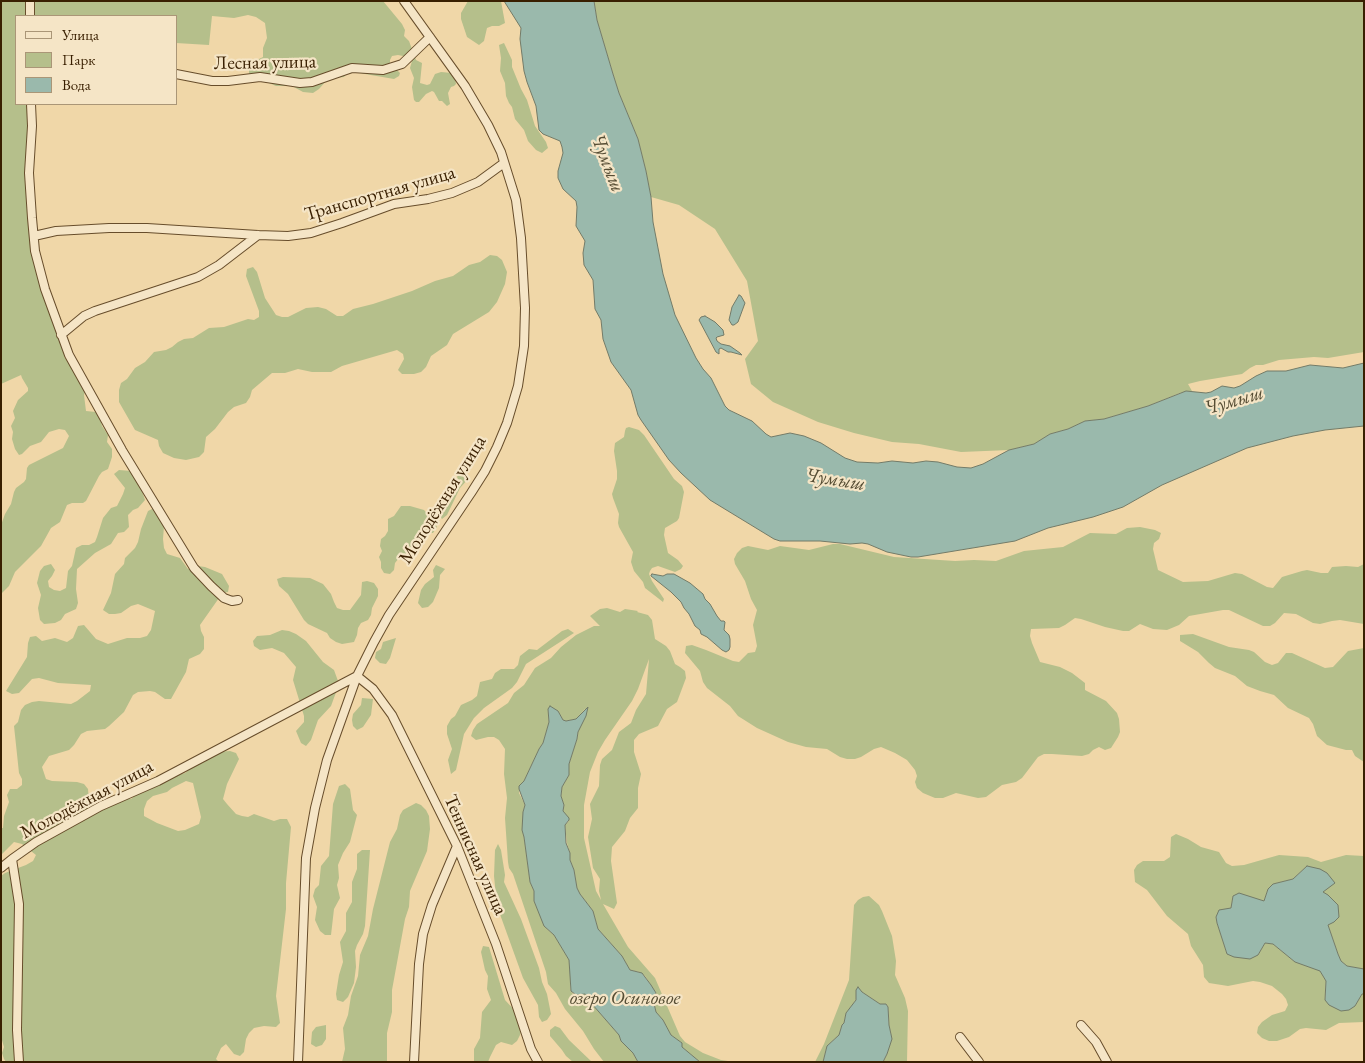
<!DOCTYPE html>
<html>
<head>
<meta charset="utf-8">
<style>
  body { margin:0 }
  #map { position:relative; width:1365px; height:1063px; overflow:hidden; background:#f0d7a8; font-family:"EB Garamond",serif }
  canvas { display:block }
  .frame { position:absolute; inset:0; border:2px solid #391f01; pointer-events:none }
  .legend { position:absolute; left:15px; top:15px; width:162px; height:90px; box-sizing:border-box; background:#f5e5c6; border:1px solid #aa9677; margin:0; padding:6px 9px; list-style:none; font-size:15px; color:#391f01 }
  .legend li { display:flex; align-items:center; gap:10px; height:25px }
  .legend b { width:25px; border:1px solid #aa9677 }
</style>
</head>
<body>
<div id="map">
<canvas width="1365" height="1063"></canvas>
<div class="frame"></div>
<ul class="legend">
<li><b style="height:6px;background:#f5e5c6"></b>Улица</li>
<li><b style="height:14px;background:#b5bf8b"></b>Парк</li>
<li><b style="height:14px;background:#9ab9ac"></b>Вода</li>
</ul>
</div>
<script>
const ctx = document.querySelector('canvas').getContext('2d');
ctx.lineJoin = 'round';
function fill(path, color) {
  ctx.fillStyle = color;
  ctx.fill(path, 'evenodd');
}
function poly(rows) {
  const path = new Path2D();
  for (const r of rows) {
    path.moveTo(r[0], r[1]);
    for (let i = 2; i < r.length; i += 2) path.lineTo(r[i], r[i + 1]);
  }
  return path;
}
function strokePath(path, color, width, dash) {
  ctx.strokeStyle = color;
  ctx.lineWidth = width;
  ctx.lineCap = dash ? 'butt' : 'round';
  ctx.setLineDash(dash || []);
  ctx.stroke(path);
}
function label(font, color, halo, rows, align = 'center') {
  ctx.font = font + ' "EB Garamond",serif';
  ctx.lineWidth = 4.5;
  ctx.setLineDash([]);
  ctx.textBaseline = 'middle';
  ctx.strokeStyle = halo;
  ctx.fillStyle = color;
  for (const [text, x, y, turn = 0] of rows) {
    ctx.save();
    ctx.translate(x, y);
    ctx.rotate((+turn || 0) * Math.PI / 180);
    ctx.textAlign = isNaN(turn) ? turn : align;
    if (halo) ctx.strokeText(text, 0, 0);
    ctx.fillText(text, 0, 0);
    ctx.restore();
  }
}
const green = poly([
  [1,1,383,1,402,24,405,30,404,36,409,41,416,60,422,63,420,83,427,85,430,84,435,74,441,72,452,73,455,77,456,84,454,86,451,87,448,93,450,104,447,106,442,101,439,101,434,92,432,91,426,94,419,102,416,102,414,100,412,87,414,78,410,68,412,61,409,56,403,56,398,55,392,56,390,60,390,63,400,73,399,76,394,79,365,74,350,70,344,77,333,78,326,81,319,89,313,93,303,92,292,86,276,86,269,83,264,78,251,75,249,73,249,70,253,62,263,57,263,48,267,38,265,23,256,17,248,15,234,18,212,16,209,45,176,43,176,16,16,16,16,104,31,104,29,174,35,251,69,355,64,357,76,369,86,388,84,395,86,411,96,412,100,417,102,426,108,435,107,442,112,449,112,457,108,469,102,472,99,476,86,501,83,503,72,503,67,505,60,522,51,528,41,546,15,572,9,586,1,594,1,525,5,514,11,504,14,492,16,488,24,482,26,479,27,468,29,465,63,448,69,436,65,430,59,429,49,432,41,442,30,446,22,454,19,455,15,449,12,439,13,432,11,426,15,418,13,411,18,400,28,391,28,388,22,378,21,375,1,384],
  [468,1,501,1,505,23,499,26,492,26,487,28,484,41,479,45,467,37,461,19,461,13],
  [594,1,1364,1,1364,352,1328,358,1314,357,1279,360,1263,365,1256,365,1250,368,1242,374,1200,381,1188,384,1192,391,1180,393,1148,406,1104,419,1085,421,1068,429,1050,434,1034,444,1009,450,961,452,919,444,892,442,854,433,818,422,773,402,751,384,745,359,758,341,747,281,715,229,679,205,651,197,646,171,638,139,619,93,613,74,597,20],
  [504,43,512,60,512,67,521,89,527,100,535,126,546,142,548,148,542,153,536,150,528,141,524,130,515,119,512,107,509,103,506,96,505,83,500,71,501,58,499,45],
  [490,255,497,256,502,260,507,272,505,284,497,302,489,312,453,334,447,345,431,356,426,367,421,372,414,374,402,374,398,370,404,359,403,354,397,350,342,366,331,372,312,372,298,369,285,373,272,373,252,390,250,397,246,403,234,407,228,412,215,429,206,437,204,452,199,457,186,460,174,458,163,453,159,446,158,440,135,430,119,402,119,390,121,383,127,379,135,368,145,362,154,352,166,350,172,347,178,342,184,339,193,338,209,328,224,327,248,319,254,320,259,317,259,311,246,276,247,269,253,267,257,272,265,298,276,315,282,317,288,317,306,308,318,307,326,309,337,316,343,316,353,309,373,304,412,291,435,281,453,276,469,265,480,262],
  [629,427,639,430,644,435,674,479,682,486,684,492,679,518,677,521,665,528,664,535,668,553,678,560,683,566,681,569,675,572,658,566,652,568,650,571,649,574,652,581,664,599,663,602,645,588,643,582,634,571,631,562,633,552,619,527,618,523,619,514,613,498,612,494,617,479,617,471,614,451,615,443,624,437,625,431,626,428],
  [464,469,469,478,460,488,447,515,442,519,438,514,438,508,443,496,447,490,453,487,458,482,457,476],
  [119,470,131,471,139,481,145,500,138,508,133,510,128,515,129,527,124,532,118,533,111,544,95,553,77,569,76,589,78,603,76,609,65,614,61,620,55,623,44,624,40,620,38,608,41,595,37,583,40,571,44,566,51,564,55,570,52,576,48,581,49,587,54,590,60,591,66,588,68,571,72,566,76,548,82,545,89,545,95,542,97,537,103,518,111,508,117,506,123,494,125,488,114,474],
  [401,506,410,506,424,510,434,521,437,527,433,533,427,533,421,545,417,551,399,558,395,563,394,570,390,574,384,573,381,568,381,562,379,557,382,551,380,546,381,539,385,536,388,531,388,519,394,516],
  [154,508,162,518,164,526,163,539,164,548,167,554,180,558,188,569,198,566,205,567,222,574,229,586,228,592,222,593,219,598,200,625,201,631,204,637,204,649,200,654,189,659,186,672,171,699,165,699,155,692,150,691,138,692,133,695,124,712,109,726,105,729,87,731,81,734,74,745,69,750,49,756,42,767,46,779,52,781,77,782,84,784,88,789,89,801,95,805,101,806,116,799,131,799,141,790,172,777,185,773,196,764,203,762,212,754,217,752,230,751,236,753,239,759,227,784,223,799,227,804,236,814,242,816,248,817,254,814,274,821,280,819,287,819,291,827,286,883,286,909,276,996,280,1023,276,1027,264,1026,254,1028,249,1033,246,1039,244,1052,240,1056,234,1054,226,1044,221,1048,216,1059,219,1062,6,1062,4,1059,2,1053,4,1047,1,1037,1,876,5,873,26,865,33,861,36,855,22,844,14,842,1,855,1,828,3,828,4,816,9,802,7,795,10,789,17,789,22,785,22,779,19,773,14,726,18,722,21,710,25,705,32,702,39,701,71,704,77,701,90,691,91,685,58,683,39,678,32,679,19,693,12,694,6,691,27,657,28,643,30,637,36,636,42,641,55,638,67,642,73,638,78,626,84,625,96,639,108,644,127,638,140,638,147,636,151,630,155,611,138,604,131,606,121,613,115,614,109,614,103,610,111,593,115,574,124,564,125,558,135,548,138,542,141,529,148,511],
  [186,781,193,783,201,817,199,824,185,830,178,831,157,823,144,816,144,809,147,801,153,796,167,792,172,788],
  [1140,527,1155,530,1161,533,1159,539,1154,543,1153,549,1158,570,1183,582,1208,581,1235,573,1242,574,1267,587,1273,588,1282,577,1302,571,1307,570,1321,573,1328,573,1332,567,1346,566,1358,567,1364,564,1364,624,1340,620,1332,621,1320,624,1313,623,1296,614,1284,613,1275,623,1270,626,1263,626,1229,610,1223,610,1189,616,1179,625,1167,630,1153,629,1140,624,1129,631,1123,631,1105,627,1081,619,1075,618,1065,625,1059,628,1031,629,1030,636,1032,643,1040,662,1060,667,1072,673,1085,683,1085,690,1106,701,1117,713,1119,719,1120,732,1118,737,1111,748,1105,750,1099,747,1093,750,1089,754,1082,756,1052,754,1044,754,1038,757,1022,778,1016,782,1002,785,986,797,978,798,956,793,943,798,935,798,923,793,917,788,915,782,917,776,915,770,907,760,895,753,881,747,874,749,861,757,855,759,847,759,840,757,827,749,806,747,788,742,757,728,738,716,730,706,707,688,703,682,700,671,685,653,686,646,692,645,706,650,733,661,739,662,748,653,755,652,757,646,753,625,757,610,751,599,745,581,735,564,734,559,737,553,742,548,748,546,768,550,780,546,809,550,833,544,840,544,894,557,955,561,974,560,996,561,1024,551,1063,547,1090,533,1116,534,1127,528],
  [436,565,445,569,440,575,439,588,433,602,428,607,422,608,418,603,421,590,425,584,434,577,433,570],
  [283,577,310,578,323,584,331,594,334,602,337,608,343,610,350,610,361,595,362,582,367,581,374,583,378,589,378,596,372,608,371,615,368,620,361,623,358,628,357,635,354,642,342,644,336,642,330,638,327,633,308,624,304,620,288,594,279,586,277,579],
  [607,608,620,612,625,609,638,611,637,612,648,615,652,620,655,639,666,646,670,651,675,664,680,667,685,671,686,678,677,702,667,709,658,726,639,734,634,740,634,752,641,774,638,788,638,808,630,818,625,831,612,847,611,861,617,903,614,909,603,904,628,947,655,978,680,1036,685,1042,703,1053,721,1060,735,1062,700,1062,682,1047,682,1043,671,1035,663,1020,656,1012,653,999,656,993,651,985,645,976,639,972,630,970,622,956,598,929,593,911,580,894,577,888,574,870,570,860,570,853,567,843,565,825,569,821,563,811,564,805,561,796,562,787,569,775,569,764,577,739,578,732,585,709,576,719,566,721,563,720,558,711,548,709,549,722,543,743,539,749,524,781,519,786,519,793,525,805,523,812,523,834,524,836,530,882,534,891,534,901,547,929,554,935,569,960,571,979,570,985,571,991,573,994,585,994,590,998,592,1004,619,1035,621,1041,633,1053,638,1062,604,1062,594,1049,583,1031,565,1009,556,993,548,984,546,972,513,874,509,868,508,862,505,818,507,798,504,774,505,749,499,740,494,737,488,737,476,740,471,736,473,730,477,724,508,703,514,693,524,685,535,668,551,658,561,647,576,635,594,626,600,626,590,616,600,609],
  [649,659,646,694,636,710,631,723,619,732,612,750,602,759,600,765,599,786,590,804,592,819,588,837,593,868,600,879,599,891,601,900,596,891,584,838,584,805,590,772,598,752,605,740,632,701,638,689],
  [568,629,574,633,526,664,517,682,512,688,484,708,474,718,464,734,456,770,451,774,448,760,452,749,447,734,447,726,451,719,455,716,461,705,472,700,477,696,480,682,492,679,495,673,501,669,514,669,518,665,520,656,529,649,537,650,562,631],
  [282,630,289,631,296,634,306,641,323,662,334,670,338,681,338,687,331,706,318,720,311,740,306,746,301,743,296,731,304,722,304,716,293,680,296,667,284,653,272,648,260,650,254,646,253,641,257,636,270,635],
  [1193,634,1229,647,1249,650,1254,652,1265,662,1272,665,1278,663,1286,653,1292,653,1325,668,1333,667,1348,651,1364,648,1364,762,1355,756,1352,750,1346,750,1327,745,1317,736,1313,724,1309,718,1288,708,1274,695,1260,691,1247,686,1235,676,1215,668,1209,663,1198,652,1180,641,1180,635],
  [396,638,390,658,386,664,380,663,375,658,376,652,381,649,383,642],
  [362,698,373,699,371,715,363,727,357,730,353,726,352,720,353,714,361,705],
  [345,784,350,789,353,810,357,815,350,842,343,853,338,865,339,878,337,885,340,898,334,909,331,935,325,935,320,931,315,920,317,907,313,896,315,889,319,885,321,866,329,856,333,804,339,786],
  [416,803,421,805,426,810,429,816,430,829,427,851,410,891,409,907,405,919,392,990,392,1012,387,1033,387,1062,342,1062,345,1049,343,1028,348,1015,351,996,358,976,360,955,368,936,373,909,390,842,397,829,400,815,403,810],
  [1176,834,1188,839,1201,847,1219,852,1226,863,1232,866,1244,865,1279,855,1308,857,1321,862,1346,855,1364,856,1364,969,1347,966,1341,961,1338,954,1328,925,1323,892,1307,866,1293,879,1273,884,1268,889,1264,901,1233,896,1231,908,1216,917,1217,923,1227,954,1258,955,1265,943,1273,944,1295,962,1320,970,1326,981,1325,1000,1355,1006,1362,994,1364,994,1364,1022,1339,1023,1326,1030,1306,1028,1300,1029,1289,1037,1277,1041,1269,1041,1262,1038,1257,1033,1258,1027,1262,1022,1272,1015,1285,1011,1288,1005,1286,999,1282,994,1272,986,1260,982,1253,981,1228,986,1209,983,1204,977,1203,965,1191,946,1188,934,1167,916,1147,890,1135,882,1134,870,1137,865,1143,861,1164,861,1170,857,1171,837],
  [498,844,501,850,505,875,504,882,521,919,539,968,542,982,547,994,551,1014,547,1020,542,1022,539,1017,538,1005,523,978,497,906,494,876,495,850],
  [362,850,370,850,365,926,363,934,357,945,355,951,356,967,354,983,348,997,343,1002,337,1000,336,994,339,975,343,962,340,942,346,931,346,913,352,902,352,882,357,869,357,854],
  [869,896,879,905,882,911,892,936,896,961,895,975,905,998,908,1011,907,1062,883,1062,887,1054,891,1035,889,1025,888,1007,886,1004,880,1004,862,992,856,990,857,997,853,1005,846,1013,844,1023,842,1025,839,1035,827,1046,823,1062,815,1062,824,1044,849,980,854,905,858,900,863,897],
  [483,946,489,947,505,1000,518,1014,522,1027,520,1035,517,1041,512,1045,501,1042,496,1045,490,1057,488,1062,474,1062,474,1049,480,1038,482,1012,491,1000,487,989,488,976,485,970,481,952],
  [326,1025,326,1039,322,1045,316,1047,311,1044,312,1032,316,1027],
  [555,1026,560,1028,569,1040,592,1062,573,1062,566,1056,562,1050,550,1036,550,1030]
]);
const water = poly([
  [504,1,594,1,597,20,613,74,619,93,638,139,646,171,651,197,653,222,663,274,675,315,696,358,703,369,711,378,725,406,729,410,752,421,766,434,771,437,790,433,804,436,821,443,845,458,857,462,878,463,892,461,913,463,926,461,938,462,957,467,971,468,983,464,1009,450,1034,444,1050,434,1068,429,1085,421,1104,419,1148,406,1186,391,1206,393,1211,392,1222,386,1234,388,1240,386,1256,376,1267,371,1286,371,1310,365,1343,368,1364,363,1364,426,1325,430,1293,436,1247,448,1162,485,1123,507,1093,517,1048,528,1015,541,918,557,911,557,887,552,868,544,862,543,850,544,820,541,780,541,774,539,710,500,681,473,669,460,641,420,638,415,631,390,611,362,603,339,601,320,595,309,593,280,584,265,583,253,585,241,576,226,577,207,576,201,563,189,558,178,558,171,563,153,562,147,560,141,543,134,539,130,536,106,527,82,524,71,520,39,521,28,504,1],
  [739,295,741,296,745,303,738,322,734,325,732,325,729,320,732,307,739,295],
  [705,316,715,322,723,330,724,335,717,337,716,338,717,341,721,344,730,346,740,353,742,355,731,352,728,352,721,348,719,349,719,354,716,352,699,320,701,317,705,316],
  [652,574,663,576,667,574,674,574,690,583,703,594,705,599,710,604,717,616,721,621,724,621,725,622,724,630,729,635,730,639,730,647,729,650,726,652,722,650,707,637,701,634,700,630,695,626,689,614,684,608,681,602,671,592,651,576,651,575,652,574],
  [550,706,558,711,563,720,566,721,576,719,588,707,586,716,578,732,577,739,569,764,569,775,562,787,561,796,564,805,563,811,569,818,569,820,565,825,566,843,570,853,570,860,574,870,577,888,580,894,593,911,598,929,622,956,630,970,642,973,651,985,656,993,653,999,656,1012,663,1020,671,1035,682,1043,682,1047,700,1062,638,1062,633,1053,621,1041,619,1035,592,1004,590,998,585,994,576,995,571,991,569,960,554,935,544,926,534,901,534,891,530,882,524,837,522,830,523,812,525,805,519,789,519,786,524,781,539,749,543,743,549,722,548,709,550,706],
  [1307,866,1320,869,1327,873,1335,883,1323,892,1328,895,1338,905,1339,917,1334,922,1328,925,1338,954,1341,961,1347,966,1364,969,1364,994,1362,994,1355,1006,1349,1010,1341,1011,1329,1005,1325,1000,1326,981,1320,971,1295,962,1273,944,1265,943,1258,955,1250,959,1234,957,1227,954,1217,923,1216,917,1219,910,1231,908,1233,896,1239,893,1264,901,1268,889,1273,884,1293,879,1307,866],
  [858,987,862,992,880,1004,886,1004,888,1007,889,1025,892,1039,887,1054,883,1062,823,1062,827,1046,839,1035,842,1025,844,1023,846,1013,856,1000,856,990,858,987]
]);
const minor = poly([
  [30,1,30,16],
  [176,74,212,81,228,81,260,77,300,83,312,82,352,68,383,70,402,64,430,37],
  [31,104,32,126,29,173,32,218,35,251,45,289,69,355,122,450,194,568,211,586,224,598,232,601,238,600],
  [34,236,56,231,109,228,147,228,258,235,288,236,311,233,342,223,394,204,428,199,452,193,478,182,504,163],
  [61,335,84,316,95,311,198,277,219,265,258,235],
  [1,868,12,859],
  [1081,1025,1096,1042,1107,1062],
  [960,1037,979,1062],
  [19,1062,17,1030,19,904,12,859,36,842,101,806,158,781,357,676,373,689,392,715,457,846,496,944,531,1049,538,1062],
  [298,1062,306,858,315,808,327,760,357,676,374,642,389,615,471,493,485,471,497,447,507,423,518,386,524,346,525,308,521,238,516,200,501,152,488,125,465,86,404,1],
  [414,1062,419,964,423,934,432,905,457,846]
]);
const streetNames = [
  ["Лесная улица",265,63,-1],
  ["Транспортная улица",380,194,-16],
  ["Молодёжная улица",443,500,-58],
  ["Молодёжная улица",87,800,-28],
  ["Теннисная улица",475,855,66]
];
const waterNames = [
  ["Чумыш",607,163,69],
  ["Чумыш",1234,401,-16],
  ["Чумыш",835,480,9],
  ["озеро Осиновое",625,999]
];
fill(green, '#b5bf8b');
fill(water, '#9ab9ac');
strokePath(water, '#737b68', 1);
strokePath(minor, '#674d2b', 10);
strokePath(minor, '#f5e5c6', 8);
label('19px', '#391f01', '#f5e5c6', streetNames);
label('italic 20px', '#564d34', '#f5e5c6', waterNames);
</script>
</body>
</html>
